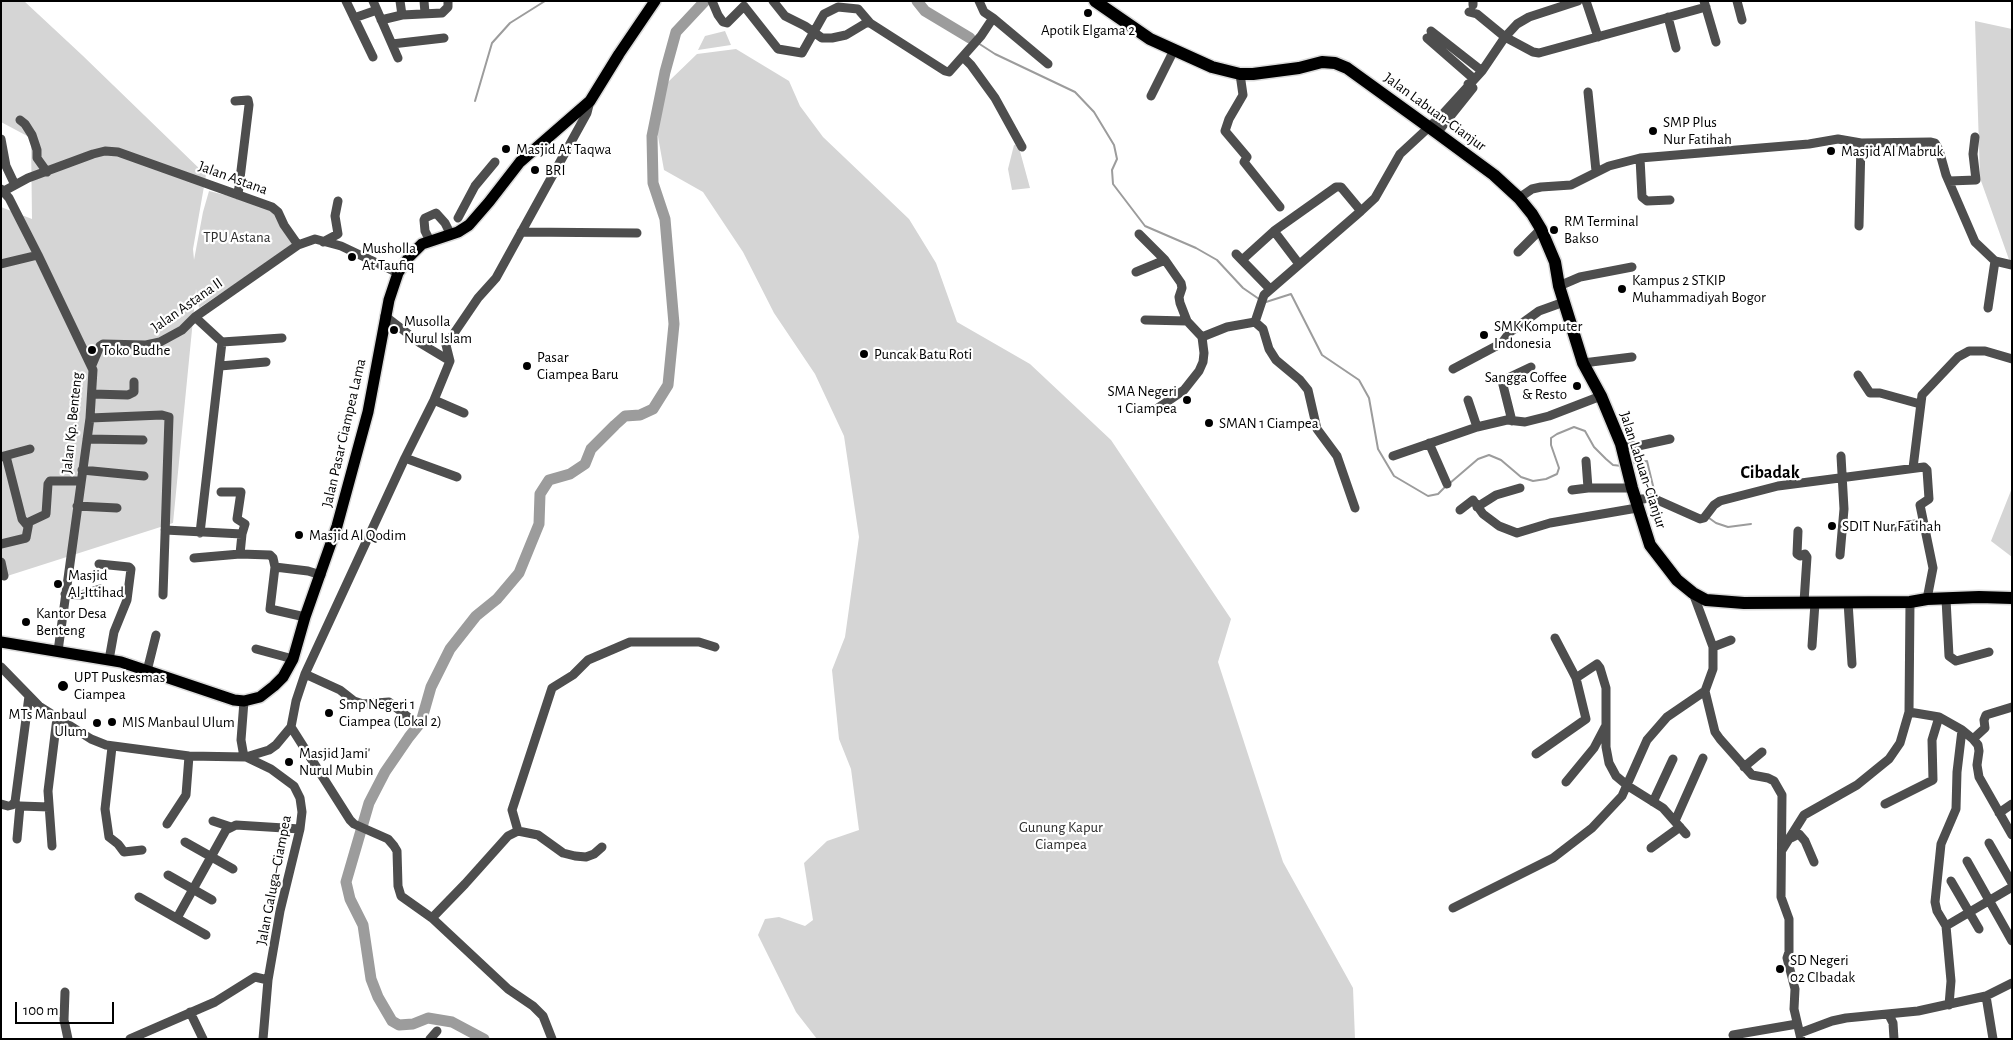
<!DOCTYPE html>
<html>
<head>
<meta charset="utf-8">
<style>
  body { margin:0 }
  #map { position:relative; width:2013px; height:1040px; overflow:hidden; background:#fff; font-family:"Alegreya Sans",sans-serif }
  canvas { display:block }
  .frame { position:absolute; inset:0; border:2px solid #000; pointer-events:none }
  .scale { position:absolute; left:15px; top:1002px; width:99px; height:22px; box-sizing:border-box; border:2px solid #000; border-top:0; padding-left:6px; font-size:15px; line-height:18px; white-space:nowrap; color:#000; -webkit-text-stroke:4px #fff; paint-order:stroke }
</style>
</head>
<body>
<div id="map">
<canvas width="2013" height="1040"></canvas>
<div class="frame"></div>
<div class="scale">100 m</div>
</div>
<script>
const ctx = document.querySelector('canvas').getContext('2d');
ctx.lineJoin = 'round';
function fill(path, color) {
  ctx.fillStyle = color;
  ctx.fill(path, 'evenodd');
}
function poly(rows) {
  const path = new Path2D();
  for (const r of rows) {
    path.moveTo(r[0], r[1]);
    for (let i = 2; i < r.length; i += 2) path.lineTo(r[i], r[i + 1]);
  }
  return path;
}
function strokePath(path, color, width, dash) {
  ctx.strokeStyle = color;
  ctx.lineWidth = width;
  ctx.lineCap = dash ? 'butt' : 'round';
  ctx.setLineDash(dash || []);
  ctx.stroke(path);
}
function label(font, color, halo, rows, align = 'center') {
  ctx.font = font + ' "Alegreya Sans",sans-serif';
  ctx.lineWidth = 4.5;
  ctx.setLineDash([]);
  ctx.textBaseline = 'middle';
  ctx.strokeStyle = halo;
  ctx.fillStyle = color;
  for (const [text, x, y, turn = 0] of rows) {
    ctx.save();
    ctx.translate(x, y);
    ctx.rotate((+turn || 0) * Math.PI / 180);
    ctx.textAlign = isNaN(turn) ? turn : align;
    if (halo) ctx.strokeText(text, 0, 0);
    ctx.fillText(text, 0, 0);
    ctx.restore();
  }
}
const green = poly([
  [1,1,24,1,82,55,206,175,193,249,194,260,203,212,209,191,253,202,272,210,293,245,199,308,196,289,173,523,1,578,1,207,32,219,31,138,1,122],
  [1975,21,2012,29,2012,268,1980,178],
  [725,31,731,45,698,50,705,36],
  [736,49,789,81,800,106,823,137,909,219,936,263,957,322,1030,364,1111,440,1231,619,1218,662,1283,862,1353,988,1355,1039,817,1039,796,1012,758,935,765,919,779,917,805,926,813,920,804,863,827,841,859,830,851,769,839,739,832,670,845,637,859,537,844,436,815,374,774,313,743,252,703,192,664,170,655,120,668,82,697,54],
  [1018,144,1030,188,1012,190,1008,169,1014,145],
  [2012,488,2012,557,1991,541]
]);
const stream = poly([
  [978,43,995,54,1075,92,1094,112,1114,145,1117,159,1112,170,1113,184,1145,226,1196,248,1217,260,1243,288,1259,299],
  [475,101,492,43,510,23,545,1],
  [1266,302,1291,294,1322,355,1359,380,1369,398,1378,449,1394,476,1428,496,1438,494,1446,486],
  [1631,463,1647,461,1655,494,1657,495],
  [1450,483,1478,459,1489,455,1501,460,1521,477,1533,481,1546,479,1557,474,1559,468,1551,445,1551,438,1557,434,1574,427,1585,431,1594,447,1606,459,1613,465,1622,466],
  [1709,518,1716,523,1728,527,1751,524]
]);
const river = poly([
  [917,1,925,11,970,38],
  [484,1039,452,1022,428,1018,413,1024,399,1025,392,1021,378,997,371,979,363,925,350,899,346,882,369,803,385,772,409,737,421,722,431,687,450,649,476,616,497,599,519,573,539,524,540,494,549,480,570,474,585,464,591,449,615,425,625,416,640,415,653,409,668,385,674,324,665,219,653,183,652,136,665,72,676,32,705,1]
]);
const minor = poly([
  [346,1,373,57],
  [373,1,398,58],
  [400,1,402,15],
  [424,1,425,13],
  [712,1,718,15,723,22,727,23,744,6,778,49,802,53,824,14,838,7,858,9,870,23],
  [773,1,785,16,805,26,822,38,832,38,846,35,866,23,870,23,945,71,949,72,981,36,993,18,984,12,979,1],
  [1473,1,1473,5],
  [1586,1,1598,37],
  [1704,1,1716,42],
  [1737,1,1742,20],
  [1469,12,1477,14,1505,37,1533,52,1539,53,1706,7],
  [1668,17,1676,48],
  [354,18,377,10],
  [993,18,1048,64],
  [381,20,402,15,442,13,448,7,448,1],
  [1431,31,1482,71],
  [1427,38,1474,79],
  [392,44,444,38],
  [963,57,971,65,995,98,1022,147],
  [1240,74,1243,95,1229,119,1225,131,1247,157,1244,162,1280,207],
  [1588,92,1596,171],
  [1151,96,1174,50],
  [235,101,248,100,249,105,238,195],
  [20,120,25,124,32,135,37,150,37,158,47,172],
  [1437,133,1473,88,1468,84],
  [1,139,6,166,15,185],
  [1640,158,1642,197,1647,201,1670,200],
  [1949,181,1976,180,1973,154,1975,137],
  [1,189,9,198,38,255,93,370,90,418,58,651],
  [4,191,28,178,93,154,105,151,118,152,272,207,278,212,284,225,298,245],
  [1519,198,1532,189,1541,187,1571,185,1609,166,1640,158,1809,144,1838,139,1861,143,1931,142,1935,143,1939,150,1946,175,1975,242,1995,261,2012,265],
  [458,218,475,186,495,162],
  [1859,226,1861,143],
  [1274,231,1299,264],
  [521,232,637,233],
  [1139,234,1165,260,1181,283,1182,288,1179,297,1180,303,1187,321,1202,337],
  [430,241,425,231,424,220,425,218,436,213,445,223,451,235],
  [323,242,338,234,335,216,338,201],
  [1518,252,1541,229],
  [1236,254,1270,289],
  [1242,260,1274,231,1336,187,1341,187,1361,211],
  [1,264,38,255],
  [1136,272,1165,260],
  [1559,286,1580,277,1632,267],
  [1988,308,1995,261],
  [385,316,420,343,450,361],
  [195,317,222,342,282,338],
  [1145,320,1187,321],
  [1255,322,1263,329,1269,349,1276,360,1300,380,1308,390,1317,429,1337,456,1355,508],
  [1583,363,1632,357],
  [92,365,100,346,103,344,146,345,160,342,182,330,195,317,298,245,315,239,341,246,398,273],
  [220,366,266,362],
  [1453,369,1502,343,1510,332,1539,311,1564,302],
  [1858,375,1870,393,1880,393,1920,404],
  [92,394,128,395,134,392,134,382],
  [434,400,464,413],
  [1468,400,1477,427],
  [1155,410,1184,390,1199,371,1203,362,1204,353,1202,337,1227,327,1255,322,1264,295,1361,211,1375,198,1400,154,1440,117,1482,71,1505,37,1517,24,1529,17,1578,1],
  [90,418,162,415,169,417,163,595],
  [1512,421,1503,385,1505,380,1512,376,1531,367],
  [87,439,143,440],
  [1429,443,1447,484],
  [1621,444,1638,446,1670,439],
  [6,456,22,519,27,525],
  [1393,456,1477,427,1507,420,1525,422,1549,416,1601,396],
  [1,457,30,449],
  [405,458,457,477],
  [1586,461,1588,488],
  [1913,468,1922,395,1958,357,1969,351,1985,351,2012,359],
  [82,470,144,476],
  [1572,490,1588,488,1632,488],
  [221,492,241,492,237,519,245,524,242,534,240,554],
  [1635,500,1650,498,1655,499,1700,519,1704,518,1714,505,1720,501,1778,486,1924,467,1927,470,1929,499,1920,505,1933,568,1927,599],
  [77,506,117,508],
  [1477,507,1496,495,1520,488],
  [1460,510,1473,500,1483,514,1499,526,1517,533,1550,523,1637,508],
  [1894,527,1923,523],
  [165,530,242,534],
  [1798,531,1797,554,1800,556,1805,554,1807,557,1804,602],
  [200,533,222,342],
  [1,544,26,538,29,522,46,514,48,484,50,481,80,481],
  [1840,555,1844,509,1841,456],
  [194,558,240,554,270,555,273,558,275,567,270,609,305,617],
  [1,562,4,576],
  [99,564,129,567,131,569,127,600,114,632,109,660],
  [275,567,308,571,321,575],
  [65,594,81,595,100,589],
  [1946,599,1949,656,1956,661,1989,652],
  [1848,602,1852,664],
  [1812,646,1815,603],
  [1713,647,1731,640],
  [256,649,293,659],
  [1,667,39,706,91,739,106,745,189,756,246,757,271,769,294,786,300,798,302,812,300,829,280,911,268,980,263,1039],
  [147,671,156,635],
  [305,674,340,690,354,701,363,704,389,702,413,721],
  [1576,678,1597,664,1600,668,1606,688,1606,747,1609,763,1616,776,1628,786,1663,808,1686,834],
  [1705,691,1715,732,1720,739,1752,775,1768,778,1774,781,1782,795,1781,897,1789,919,1789,952,1787,958,1795,989,1794,1009,1801,1039],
  [1909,712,1939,717,1962,730,1973,739,1978,745,1979,751,1977,765,1979,777,2012,835],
  [291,727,350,820,354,824,388,839,394,846,397,851,398,886,401,896,432,918,508,989,533,1006,543,1016,552,1039],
  [1973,739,1985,728,1984,720,1986,715,2012,707],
  [112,747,105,809,109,837,118,844,124,852,142,850],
  [1536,754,1586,719,1576,678,1555,638],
  [244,757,241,740,244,701],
  [246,757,269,750,276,745,291,727,296,701,305,674,405,458,434,400,450,361,446,345,478,298,496,278,587,113,590,101],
  [1744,767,1762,752],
  [1566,782,1594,748,1605,727],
  [1653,802,1673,759],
  [1,804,8,806,12,805,15,802,29,696],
  [1885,804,1933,780,1932,740,1939,717],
  [1999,813,2012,804],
  [213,821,231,827],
  [1675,821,1703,758],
  [167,824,186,795,189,756],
  [518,831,512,810,552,688,573,675,588,660,630,642,699,642,715,647],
  [1791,838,1799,834,1805,841,1814,862],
  [17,839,20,806,49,807],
  [185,842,233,869],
  [1989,843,2012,883],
  [52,846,48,791,57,718],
  [1651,848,1680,827],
  [1782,850,1804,815,1857,785,1889,759,1900,743,1909,712,1910,602],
  [1967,861,2012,941],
  [168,875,212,900],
  [1951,881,1979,929],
  [139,897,206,935],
  [1453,908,1553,858,1592,828,1622,796,1647,740,1667,717,1705,691,1713,669,1713,647,1693,593],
  [177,918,226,830,236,825,300,829],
  [432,918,465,884,508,836,518,831,538,835,563,853,575,856,586,857,594,854,602,847],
  [1946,926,2012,887],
  [65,992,64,1020,68,1039],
  [1986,996,2012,983],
  [1949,1005,1951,981,1946,926,1937,911,1935,902,1941,844,1956,809,1957,772,1962,730],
  [190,1012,203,1039],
  [1889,1015,1893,1023,1894,1039],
  [1800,1033,1832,1021,1846,1018,1918,1011,1986,996,1993,1039],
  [1733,1035,1797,1024],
  [130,1039,215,1002,255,977,268,980],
  [430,1039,437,1031]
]);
const major = poly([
  [1,642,121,662,234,700,244,701,260,697,274,686,283,677,293,659,305,617,337,526,368,412,389,300,398,273,409,257,422,244,458,232,469,225,489,202,520,162,590,101,619,54,655,1]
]);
const highway = poly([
  [1095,1,1150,39,1212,67,1240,74,1253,74,1299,68,1322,62,1335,63,1347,68,1437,133,1494,175,1519,198,1532,214,1541,229,1555,262,1559,286,1583,363,1601,396,1621,444,1632,488,1650,545,1677,580,1693,593,1706,600,1744,603,1910,602,1927,599,1979,597,2012,598]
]);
const markers = [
  [1088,13,5,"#000"],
  [1653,131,5,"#000"],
  [506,149,5,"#000"],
  [1831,151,5,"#000"],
  [535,170,5,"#000"],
  [1554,230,5,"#000"],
  [352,257,5,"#000"],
  [1622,289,5,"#000"],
  [394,330,5,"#000"],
  [1484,335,5,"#000"],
  [92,350,5,"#000"],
  [864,354,5,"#000"],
  [527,366,5,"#000"],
  [1577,386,5,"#000"],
  [1187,400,5,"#000"],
  [1209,423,5,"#000"],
  [1832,526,5,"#000"],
  [299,535,5,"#000"],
  [58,584,5,"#000"],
  [26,622,5,"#000"],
  [63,686,6,"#000"],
  [329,713,5,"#000"],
  [112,722,5,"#000"],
  [97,723,5,"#000"],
  [289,762,5,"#000"],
  [1780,969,5,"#000"]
];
const poiNames = [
  ["Apotik Elgama 2",1088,30,"center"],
  ["SMP Plus",1663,122],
  ["Nur Fatihah",1663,139],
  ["Masjid At Taqwa",516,149],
  ["Masjid Al Mabruk",1841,151],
  ["BRI",545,170],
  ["RM Terminal",1564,221],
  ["Bakso",1564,238],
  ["Musholla",362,248],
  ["At Taufiq",362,265],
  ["Kampus 2 STKIP",1632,280],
  ["Muhammadiyah Bogor",1632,297],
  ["Musolla",404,321],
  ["Nurul Islam",404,338],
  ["SMK Komputer",1494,326],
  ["Indonesia",1494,343],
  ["Toko Budhe",102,350],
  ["Puncak Batu Roti",874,354],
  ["Pasar",537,357],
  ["Ciampea Baru",537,374],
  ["Sangga Coffee",1567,377,"right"],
  ["& Resto",1567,394,"right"],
  ["SMA Negeri",1177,391,"right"],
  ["1 Ciampea",1177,408,"right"],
  ["SMAN 1 Ciampea",1219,423],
  ["SDIT Nur Fatihah",1842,526],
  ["Masjid Al Qodim",309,535],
  ["Masjid",68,575],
  ["Al-Ittihad",68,592],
  ["Kantor Desa",36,613],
  ["Benteng",36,630],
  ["UPT Puskesmas",74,677],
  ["Ciampea",74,694],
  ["Smp Negeri 1",339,704],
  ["Ciampea (Lokal 2)",339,721],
  ["MTs Manbaul",87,714,"right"],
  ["Ulum",87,731,"right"],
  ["MIS Manbaul Ulum",122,722],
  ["Masjid Jami'",299,753],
  ["Nurul Mubin",299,770],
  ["SD Negeri",1790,960],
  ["02 CIbadak",1790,977]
];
const streetNames = [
  ["Jalan Labuan-Cianjur",1435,112,36],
  ["Jalan Astana",233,178,20],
  ["Jalan Astana II",187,305,-35],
  ["Jalan Kp. Benteng",72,423,-84],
  ["Jalan Pasar Ciampea Lama",344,433,-77],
  ["Jalan Labuan-Cianjur",1643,470,72],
  ["Jalan Galuga–Ciampea",274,880,-79]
];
const parkNames = [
  ["TPU Astana",237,237],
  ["Gunung Kapur",1061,827],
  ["Ciampea",1061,844]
];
const quarterNames = [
  ["Cibadak",1770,473]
];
fill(green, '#d5d5d5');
strokePath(stream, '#9c9c9c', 2);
strokePath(river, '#9c9c9c', 11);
strokePath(major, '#dbdbdb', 14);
strokePath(highway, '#dbdbdb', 15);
strokePath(minor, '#4e4e4e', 9);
strokePath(major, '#000', 11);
strokePath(highway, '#000', 12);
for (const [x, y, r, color] of markers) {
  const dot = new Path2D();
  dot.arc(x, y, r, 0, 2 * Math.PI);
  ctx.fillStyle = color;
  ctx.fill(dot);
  strokePath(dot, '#fff', 2);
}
label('15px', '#000', '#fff', poiNames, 'left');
label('15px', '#000', '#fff', streetNames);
label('15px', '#2c2c2c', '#fff', parkNames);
label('bold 18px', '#000', '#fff', quarterNames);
</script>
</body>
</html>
